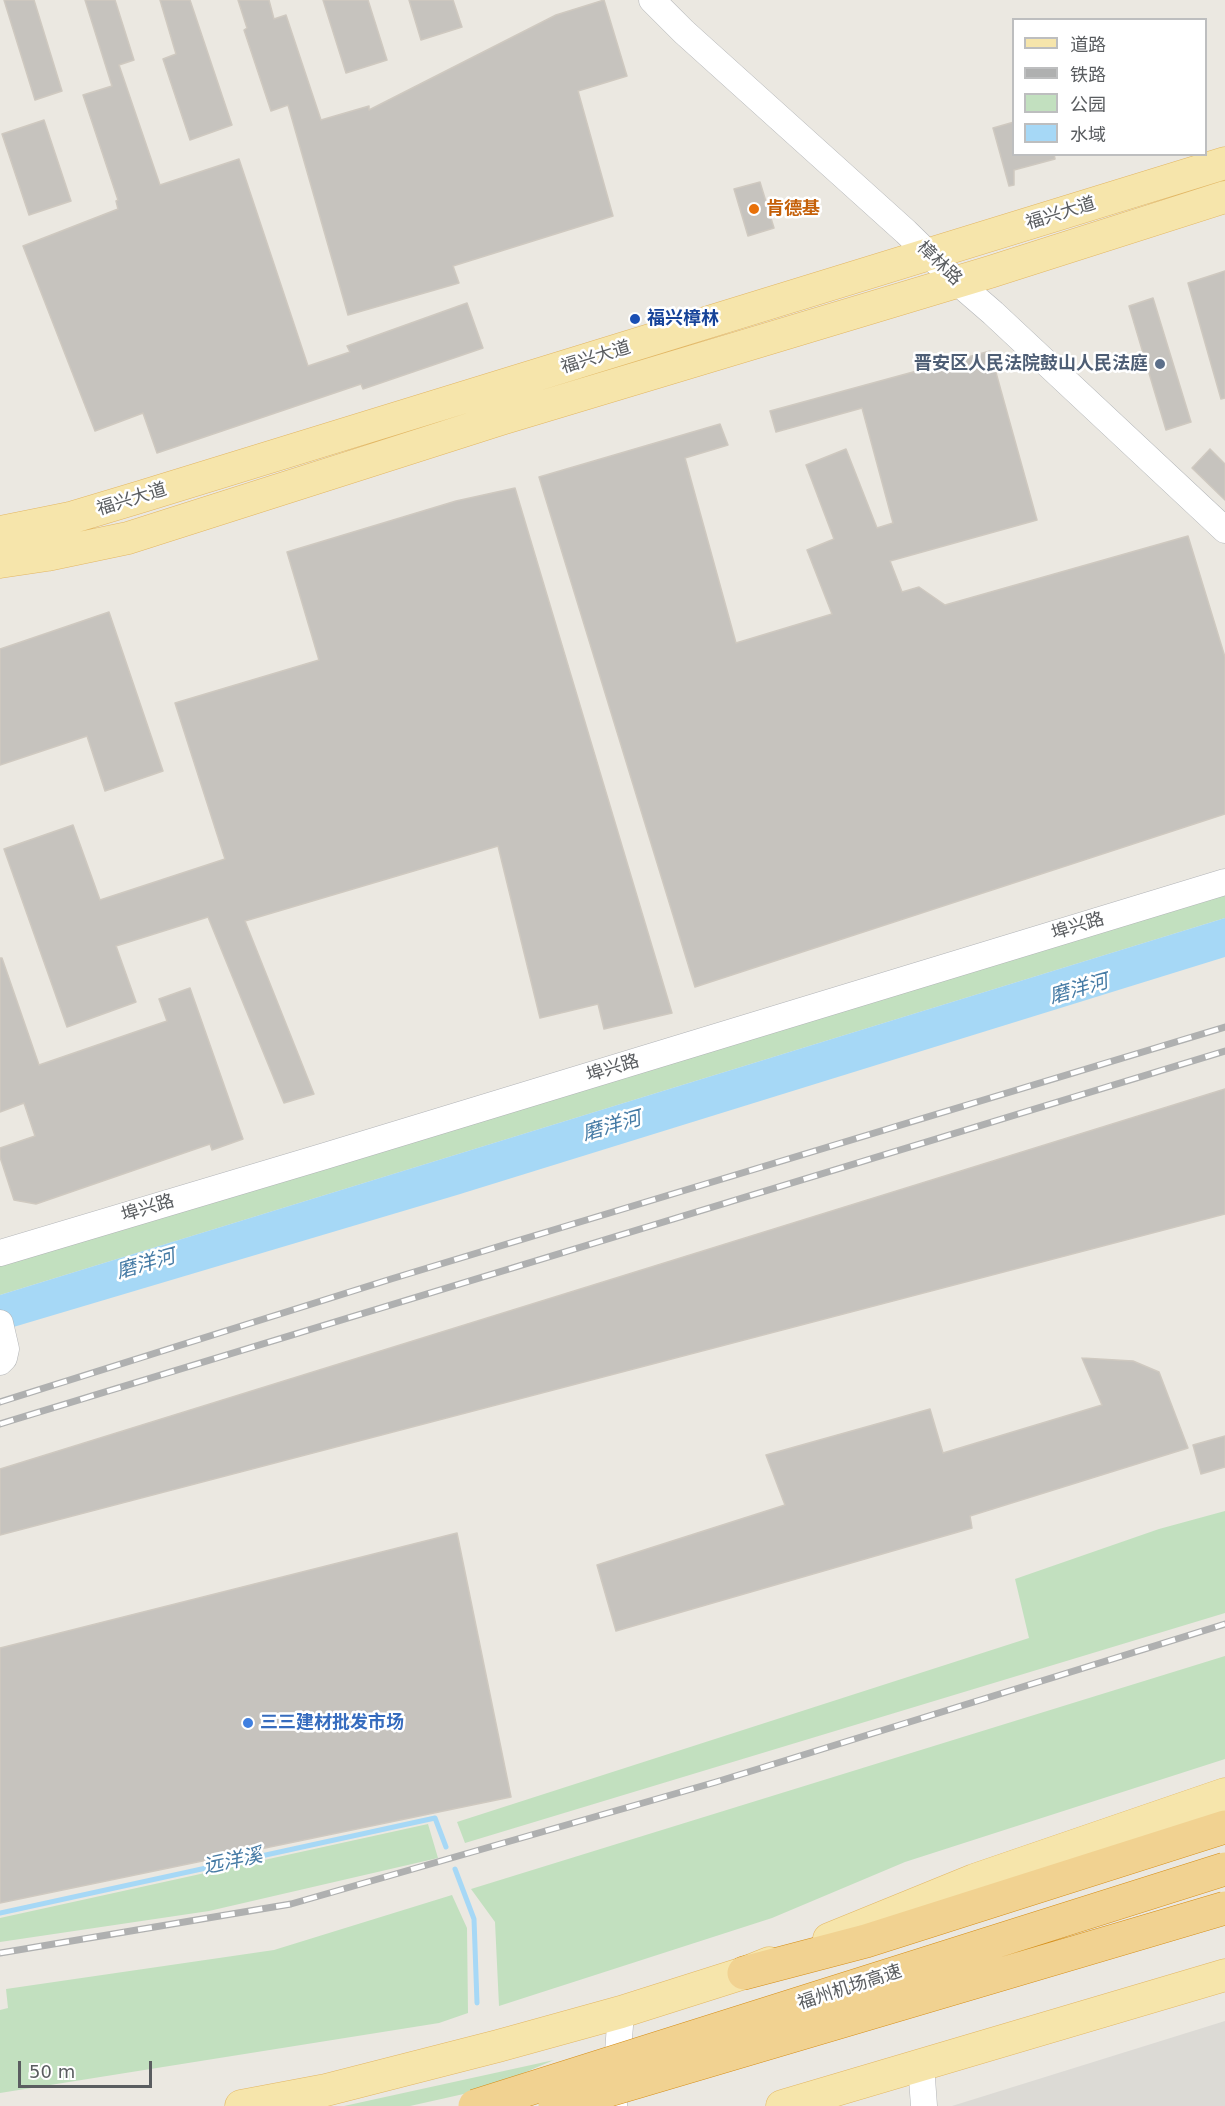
<!DOCTYPE html>
<html>
<head>
<meta charset="utf-8">
<style>
  body { margin:0 }
  #map { position:relative; width:1225px; height:2106px; overflow:hidden; background:#ebe8e1; font-family:"DejaVu Sans","Noto Sans SC",sans-serif }
  canvas { display:block }
  .legend { position:absolute; left:1012px; top:18px; width:195px; height:138px; box-sizing:border-box; background:#fff; border:2px solid #bdbebf; margin:0; padding:8px 10px; list-style:none; font-size:18px; color:#5a5d60 }
  .legend li { display:flex; align-items:center; gap:12px; height:30px }
  .legend b { width:30px; border:2px solid #bdbebf }
  .scale { position:absolute; left:18px; top:2061px; width:134px; height:27px; box-sizing:border-box; border:3px solid #5a5d60; border-top:0; padding-left:8px; font-size:18px; line-height:21px; white-space:nowrap; color:#5a5d60; -webkit-text-stroke:4px #fff; paint-order:stroke }
</style>
</head>
<body>
<div id="map">
<canvas width="1225" height="2106"></canvas>
<ul class="legend">
<li><b style="height:8px;background:#f6e5ab"></b>道路</li>
<li><b style="height:8px;background:#afb0b0"></b>铁路</li>
<li><b style="height:16px;background:#c2e0bf"></b>公园</li>
<li><b style="height:16px;background:#a6d8f6"></b>水域</li>
</ul>
<div class="scale">50 m</div>
</div>
<script>
const ctx = document.querySelector('canvas').getContext('2d');
ctx.lineJoin = 'round';
function fill(path, color) {
  ctx.fillStyle = color;
  ctx.fill(path, 'evenodd');
}
function poly(rows) {
  const path = new Path2D();
  for (const r of rows) {
    path.moveTo(r[0], r[1]);
    for (let i = 2; i < r.length; i += 2) path.lineTo(r[i], r[i + 1]);
  }
  return path;
}
function strokePath(path, color, width, dash) {
  ctx.strokeStyle = color;
  ctx.lineWidth = width;
  ctx.lineCap = dash ? 'butt' : 'round';
  ctx.setLineDash(dash || []);
  ctx.stroke(path);
}
function label(font, color, halo, rows, align = 'center') {
  ctx.font = font + ' "DejaVu Sans","Noto Sans SC",sans-serif';
  ctx.lineWidth = 5;
  ctx.setLineDash([]);
  ctx.textBaseline = 'middle';
  ctx.strokeStyle = halo;
  ctx.fillStyle = color;
  for (const [text, x, y, turn = 0] of rows) {
    ctx.save();
    ctx.translate(x, y);
    ctx.rotate((+turn || 0) * Math.PI / 180);
    ctx.textAlign = isNaN(turn) ? turn : align;
    if (halo) ctx.strokeText(text, 0, 0);
    ctx.fillText(text, 0, 0);
    ctx.restore();
  }
}
const industrial = poly([
  [1225,2021,1225,2106,952,2106]
]);
const green = poly([
  [1225,887,1225,918,0,1295,0,1257],
  [1225,1511,1225,1613,465,1843,457,1822,1029,1638,1015,1579,1159,1529],
  [1225,1656,1225,1759,905,1862,772,1918,499,2006,495,1922,471,1889],
  [428,1824,438,1858,209,1911,0,1942,0,1918],
  [452,1895,467,1928,468,2013,439,2023,0,2093,0,2010,8,2008,6,1989,274,1950],
  [554,2060,486,2089,410,2106,344,2106]
]);
const water = poly([
  [1225,918,1225,957,457,1195,0,1331,0,1295]
]);
const stream = poly([
  [455,1869,474,1919,477,2003],
  [0,1913,435,1818,446,1847]
]);
const building = poly([
  [4,0,34,0,62,91,35,100,4,0],
  [85,0,115,0,134,60,119,65,160,185,239,159,308,366,350,352,347,346,467,303,483,348,363,389,361,384,157,453,143,413,95,431,23,246,118,209,116,201,118,200,83,95,112,86,85,0],
  [160,0,190,0,232,125,190,140,163,59,176,54,160,0],
  [238,0,269,0,274,19,286,15,321,120,369,106,369,110,556,15,604,0,627,76,578,91,613,216,453,266,459,283,348,315,288,105,271,111,244,30,247,28,238,0],
  [323,0,368,0,387,60,346,73,323,0],
  [409,0,453,0,462,27,421,40,409,0],
  [44,120,71,201,29,215,2,134,44,120],
  [1014,122,1014,154,1054,154,1055,159,1014,170,1014,185,1009,186,993,128,1014,122],
  [760,182,774,228,748,236,734,189,760,182],
  [1225,271,1225,398,1221,399,1188,283,1225,271],
  [1153,298,1191,422,1166,430,1129,306,1153,298],
  [990,351,1037,520,890,561,902,592,919,587,945,605,1188,536,1225,657,1225,814,695,987,539,477,720,424,728,445,685,458,736,643,832,614,807,550,834,539,806,465,846,449,877,528,893,523,862,408,776,432,770,411,990,351],
  [1210,449,1225,464,1225,500,1192,468,1210,449],
  [515,488,672,1013,604,1029,598,1004,540,1018,498,846,245,921,314,1094,284,1103,208,917,116,946,136,1002,67,1027,4,849,73,825,100,900,225,859,175,703,319,660,287,552,456,501,515,488],
  [109,612,163,771,105,791,87,736,0,765,0,649,109,612],
  [0,958,2,958,39,1065,167,1021,159,999,190,988,243,1139,212,1150,210,1144,36,1204,14,1200,0,1157,0,1148,35,1136,24,1103,0,1112,0,958],
  [1225,1089,1225,1214,0,1535,0,1469,1225,1089],
  [1082,1358,1133,1361,1159,1372,1188,1448,970,1516,972,1528,616,1631,597,1565,785,1505,766,1455,930,1409,943,1453,1102,1405,1082,1358],
  [1225,1436,1225,1467,1201,1474,1193,1445,1225,1436],
  [457,1533,511,1797,0,1903,0,1648,457,1533]
]);
const minor = poly([
  [652,0,684,32,906,232,956,281,993,313,1225,530],
  [0,1253,325,1156,1225,882],
  [0,1323,6,1349,4,1358,0,1362],
  [921,2065,924,2106],
  [614,2106,621,2012]
]);
const major = poly([
  [0,532,70,518,140,497,1225,163],
  [0,562,47,555,128,538,501,419,990,272,1225,197],
  [829,1939,974,1880,1225,1794],
  [241,2106,326,2090,498,2046,621,2012,744,1973,769,1963],
  [782,2106,1225,1975]
]);
const highway = poly([
  [744,1973,866,1941,1225,1827]
]);
const rail = poly([
  [0,1402,391,1279,1225,1027],
  [0,1424,1225,1051],
  [0,1953,291,1904,716,1782,1225,1624]
]);
const highwayBridge = poly([
  [475,2106,1225,1869],
  [555,2106,1225,1908]
]);
const markers = [
  [754,209,6,"#e8710a"],
  [635,319,6,"#1a4fb4"],
  [1160,364,6,"#5c6f8a"],
  [248,1723,6,"#3f7fe0"]
];
const foodNames = [
  ["肯德基",766,209]
];
const streetNames = [
  ["福兴大道",1061,214,-17],
  ["樟林路",939,264,44],
  ["福兴大道",596,358,-17],
  ["福兴大道",132,500,-17],
  ["埠兴路",1078,927,-17],
  ["埠兴路",613,1069,-17],
  ["埠兴路",148,1209,-17],
  ["福州机场高速",850,1988,-18]
];
const transitNames = [
  ["福兴樟林",647,319]
];
const serviceNames = [
  ["晋安区人民法院鼓山人民法庭",1148,364]
];
const shopNames = [
  ["三三建材批发市场",260,1723]
];
const waterNames = [
  ["磨洋河",1079,990,-16],
  ["磨洋河",612,1127,-16],
  ["磨洋河",146,1265,-16],
  ["远洋溪",233,1862,-12]
];
fill(industrial, '#dcdad5');
fill(green, '#c2e0bf');
fill(water, '#a6d8f6');
strokePath(stream, '#a6d8f6', 5);
fill(building, '#c6c3be');
strokePath(building, '#cfc9c0', 1.5);
strokePath(minor, '#b2b4b7', 27);
strokePath(major, '#e2b663', 33);
strokePath(highway, '#d58d16', 34);
strokePath(minor, '#fff', 26);
strokePath(major, '#f6e5ab', 32);
strokePath(highway, '#f1d291', 33);
strokePath(rail, '#afb0b0', 7);
strokePath(rail, '#fff', 4.5, [14]);
strokePath(highwayBridge, '#d58d16', 34, []);
strokePath(highwayBridge, '#f1d291', 33);
for (const [x, y, r, color] of markers) {
  const dot = new Path2D();
  dot.arc(x, y, r, 0, 2 * Math.PI);
  ctx.fillStyle = color;
  ctx.fill(dot);
  strokePath(dot, '#fff', 2);
}
label('bold 18px', '#c56008', '#fff', foodNames, 'left');
label('18px', '#5a5d60', '#fff', streetNames);
label('bold 18px', '#164399', '#fff', transitNames, 'left');
label('bold 18px', '#4e5e75', '#fff', serviceNames, 'right');
label('bold 18px', '#366cbe', '#fff', shopNames, 'left');
label('italic 20px', '#467ba5', '#fff', waterNames);
</script>
</body>
</html>
